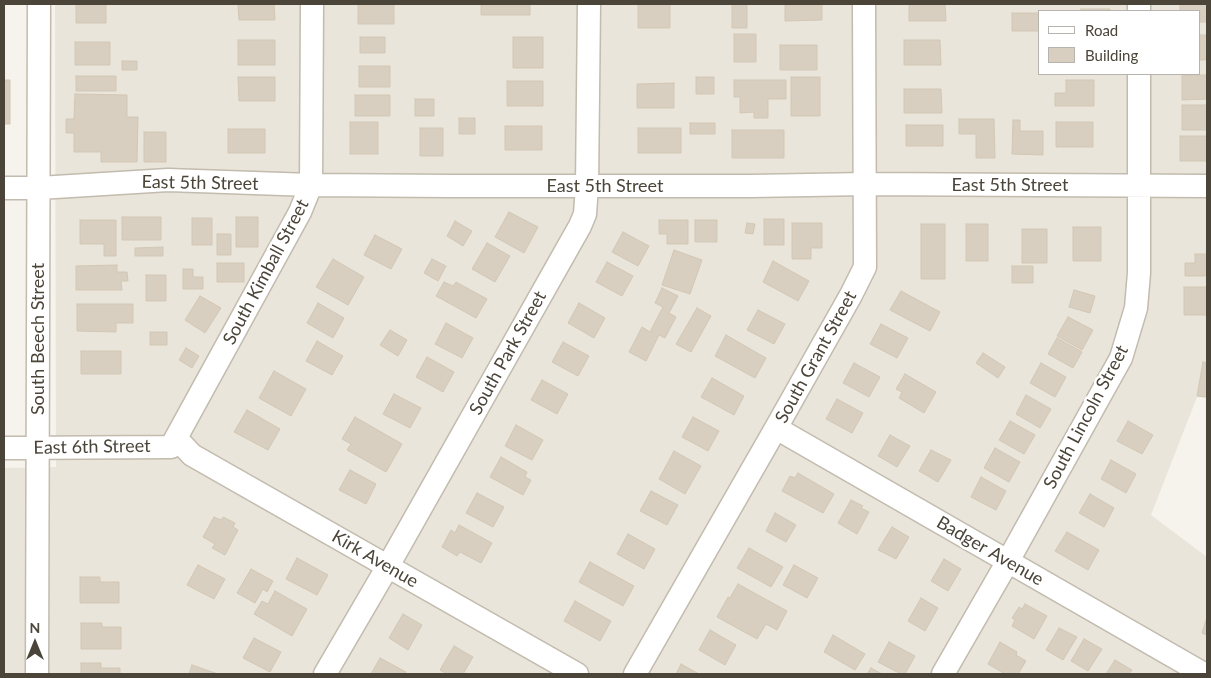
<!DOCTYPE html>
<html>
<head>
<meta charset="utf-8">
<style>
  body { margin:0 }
  #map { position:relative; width:1211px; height:678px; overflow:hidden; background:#f6f3ec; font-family:Lato,sans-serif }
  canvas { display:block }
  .frame { position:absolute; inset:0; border:5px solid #4b4439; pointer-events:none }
  .legend { position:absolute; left:1038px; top:10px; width:162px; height:65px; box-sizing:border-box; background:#fff; border:1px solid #b7b4b0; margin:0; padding:6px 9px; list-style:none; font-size:15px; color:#4b4439 }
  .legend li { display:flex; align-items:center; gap:10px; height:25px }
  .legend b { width:25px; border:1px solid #b7b4b0 }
  .north { position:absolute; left:10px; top:618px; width:50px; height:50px; -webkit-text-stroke:4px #fff; paint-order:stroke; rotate:0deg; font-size:14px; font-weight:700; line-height:20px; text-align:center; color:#4b4439 }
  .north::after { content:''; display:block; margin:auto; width:18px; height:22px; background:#4b4439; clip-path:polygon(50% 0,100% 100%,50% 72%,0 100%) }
</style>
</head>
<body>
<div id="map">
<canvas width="1211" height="678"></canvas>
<div class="frame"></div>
<ul class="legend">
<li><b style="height:6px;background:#fff"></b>Road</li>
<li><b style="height:14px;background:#d8cfc1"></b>Building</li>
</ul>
<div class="north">N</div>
</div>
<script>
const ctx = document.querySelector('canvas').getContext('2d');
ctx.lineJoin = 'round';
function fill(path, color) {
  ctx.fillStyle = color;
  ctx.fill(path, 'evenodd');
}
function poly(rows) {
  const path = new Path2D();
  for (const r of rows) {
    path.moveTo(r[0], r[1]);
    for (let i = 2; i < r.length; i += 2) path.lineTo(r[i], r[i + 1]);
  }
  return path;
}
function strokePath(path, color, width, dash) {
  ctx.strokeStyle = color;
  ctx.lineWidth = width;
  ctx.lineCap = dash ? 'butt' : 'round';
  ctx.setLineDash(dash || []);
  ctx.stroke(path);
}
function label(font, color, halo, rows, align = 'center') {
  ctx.font = font + ' Lato,sans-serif';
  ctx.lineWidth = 5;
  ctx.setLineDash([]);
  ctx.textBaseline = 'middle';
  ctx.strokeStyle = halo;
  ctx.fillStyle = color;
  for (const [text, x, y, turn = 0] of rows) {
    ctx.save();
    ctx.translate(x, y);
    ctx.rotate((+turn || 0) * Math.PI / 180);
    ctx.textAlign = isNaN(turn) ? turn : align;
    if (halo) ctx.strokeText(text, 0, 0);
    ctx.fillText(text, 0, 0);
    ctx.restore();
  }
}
const residential = poly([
  [55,4,1207,4,1207,398,1197,397,1151,515,1207,557,1207,674,4,674,4,468,56,467],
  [1040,11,1200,11,1200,74,1040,74]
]);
const building = poly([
  [76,4,106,4,106,23,76,23,76,4],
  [238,4,274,4,275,20,239,20,238,4],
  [358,4,394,4,394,24,358,24,358,4],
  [481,4,530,4,530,15,481,15,481,4],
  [638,4,670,4,670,28,638,28,638,4],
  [732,4,747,4,747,28,732,28,732,4],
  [785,4,822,4,822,20,785,21,785,4],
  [909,4,945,4,946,21,909,21,909,4],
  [1180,4,1207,4,1207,22,1200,22,1200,11,1180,11,1180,4],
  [1081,9,1110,9,1110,11,1081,11,1081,9],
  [1012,13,1040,13,1040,31,1012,31,1012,13],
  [734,34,756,34,756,62,734,62,734,34],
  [1200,35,1207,35,1207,60,1200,60,1200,35],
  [360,37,385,37,385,53,360,53,360,37],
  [513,37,543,37,543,68,513,68,513,37],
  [238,40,275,40,275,65,238,65,238,40],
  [904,40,940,40,941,65,904,65,904,40],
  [75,42,110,42,110,65,75,65,75,42],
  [780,45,817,45,817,70,780,70,780,45],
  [122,61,137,61,137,70,122,70,122,61],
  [359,66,390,66,390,87,359,87,359,66],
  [1182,75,1207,75,1207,99,1182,100,1182,75],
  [76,76,116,76,116,91,76,91,76,76],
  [238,77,275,77,275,101,239,101,238,77],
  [696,77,714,77,714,94,696,94,696,77],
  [791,77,820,77,820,116,791,116,791,77],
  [4,80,10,80,10,124,4,124,4,80],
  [734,80,786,80,786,99,768,99,768,118,754,118,754,112,740,113,740,97,734,97,734,80],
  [1066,80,1094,80,1094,106,1055,106,1055,93,1066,93,1066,80],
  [507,81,543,81,543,106,507,106,507,81],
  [674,83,674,108,637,108,637,84,674,83],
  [904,89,941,89,942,113,904,113,904,89],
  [75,94,127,95,127,117,138,117,137,162,101,162,101,152,74,152,74,133,66,133,66,119,74,119,75,94],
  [355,95,390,95,390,116,355,116,355,95],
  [415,99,434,99,434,116,415,116,415,99],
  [1182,105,1207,105,1207,130,1182,130,1182,105],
  [459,118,475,118,475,134,459,134,459,118],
  [959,119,994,119,995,158,976,158,976,134,959,134,959,119],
  [1013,120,1020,120,1020,131,1043,131,1043,155,1012,154,1013,120],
  [350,122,378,122,378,154,350,154,350,122],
  [1056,122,1093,122,1093,147,1056,147,1056,122],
  [690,123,715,123,715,134,690,134,690,123],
  [906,125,943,125,943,146,906,146,906,125],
  [505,126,542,126,542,150,505,150,505,126],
  [420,128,443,128,443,156,420,156,420,128],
  [638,128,681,128,681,153,638,153,638,128],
  [228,129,265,129,265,153,228,153,228,129],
  [732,130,784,130,784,158,732,158,732,130],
  [144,132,166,132,166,162,144,162,144,132],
  [1180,136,1207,136,1207,161,1180,161,1180,136],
  [509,212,538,227,524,253,495,237,509,212],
  [122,217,161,217,161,240,122,240,122,217],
  [236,217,258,217,258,247,236,247,236,217],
  [192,218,212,218,212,245,192,245,192,218],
  [764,219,784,219,784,245,764,245,764,219],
  [80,220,116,220,116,256,104,256,104,244,80,244,80,220],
  [659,220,688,220,688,244,667,244,667,234,659,234,659,220],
  [695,220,717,220,717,242,695,242,695,220],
  [455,221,472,231,463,246,447,236,455,221],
  [747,223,755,224,753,234,745,233,747,223],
  [792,223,822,223,822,248,811,248,811,259,792,259,792,223],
  [921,224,945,224,945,279,921,279,921,224],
  [966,224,988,224,988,261,966,261,966,224],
  [1073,227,1101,227,1101,261,1073,261,1073,227],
  [1022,229,1047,229,1047,263,1022,263,1022,229],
  [623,232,649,246,638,266,612,252,623,232],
  [217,234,231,234,231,255,217,255,217,234],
  [375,235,402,249,391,269,364,255,375,235],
  [487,243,510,256,495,282,472,269,487,243],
  [163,247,163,256,135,256,135,248,163,247],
  [674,250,702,260,690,294,662,285,674,250],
  [1195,254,1207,254,1207,276,1185,276,1185,263,1195,263,1195,254],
  [333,259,364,277,348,305,316,287,333,259],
  [432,259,446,266,438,281,424,273,432,259],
  [773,261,809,281,798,301,763,282,773,261],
  [607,262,633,276,622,296,596,282,607,262],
  [217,263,244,263,244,282,217,282,217,263],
  [117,265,117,272,127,272,128,281,121,281,122,290,76,290,76,266,117,265],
  [1012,266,1033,266,1033,283,1012,283,1012,266],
  [183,269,193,269,193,277,203,277,203,289,183,289,183,269],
  [146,275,166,275,166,301,146,301,146,275],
  [444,282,453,286,456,282,487,299,476,318,436,296,444,282],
  [1184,287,1207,287,1207,315,1184,315,1184,287],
  [662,288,678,296,669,313,676,317,665,338,659,335,646,361,629,352,642,327,650,332,663,307,655,303,662,288],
  [1074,290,1095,296,1090,313,1069,307,1074,290],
  [901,291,940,312,930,331,890,310,901,291],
  [200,296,221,308,205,333,185,320,200,296],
  [318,303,344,318,333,338,307,323,318,303],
  [579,303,605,318,594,338,568,323,579,303],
  [77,304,133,304,133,323,116,323,116,332,77,331,77,304],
  [697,308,711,316,691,352,676,344,697,308],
  [758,310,785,324,774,344,747,330,758,310],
  [1068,317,1093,330,1082,350,1057,336,1068,317],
  [446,323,473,338,462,358,435,344,446,323],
  [881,324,908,338,897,358,870,344,881,324],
  [390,330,407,340,398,356,380,345,390,330],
  [150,332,167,332,167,345,150,345,150,332],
  [726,335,766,358,755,378,715,356,726,335],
  [1057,338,1082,352,1073,368,1048,354,1057,338],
  [317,341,343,356,332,375,306,361,317,341],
  [563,342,589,356,578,376,552,362,563,342],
  [186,348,199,356,192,368,179,360,186,348],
  [81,351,121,351,121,374,81,374,81,351],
  [983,353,1005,367,998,378,976,363,983,353],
  [427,357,454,372,443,392,416,377,427,357],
  [1203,362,1207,363,1207,397,1197,396,1203,362],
  [854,363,880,377,869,397,843,383,854,363],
  [1041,363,1066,377,1055,397,1030,383,1041,363],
  [274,371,306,389,291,416,259,398,274,371],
  [905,374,936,392,924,413,899,398,902,392,896,389,905,374],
  [712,378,744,396,734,415,701,397,712,378],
  [542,380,568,394,557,414,531,400,542,380],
  [394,394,421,408,410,428,383,414,394,394],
  [1026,395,1051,409,1040,428,1016,414,1026,395],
  [837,399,863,413,852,433,826,419,837,399],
  [247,410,280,429,268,450,234,432,247,410],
  [355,417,402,444,386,472,347,450,351,444,342,439,355,417],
  [693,417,719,431,708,451,682,437,693,417],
  [1010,421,1035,435,1024,454,999,440,1010,421],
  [1128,421,1153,435,1142,454,1117,441,1128,421],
  [516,425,543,440,532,460,505,446,516,425],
  [890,435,910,446,897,467,878,456,890,435],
  [995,448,1020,462,1009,482,984,468,995,448],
  [931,450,951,460,938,482,919,471,931,450],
  [674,451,701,466,685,494,659,479,674,451],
  [501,457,527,472,525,477,531,480,523,495,490,477,501,457],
  [1111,460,1136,474,1126,493,1101,479,1111,460],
  [350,470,376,484,366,504,339,490,350,470],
  [798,473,834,494,823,513,782,491,790,476,795,478,798,473],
  [981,477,1006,491,996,510,971,497,981,477],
  [651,491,678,505,667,525,640,511,651,491],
  [477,493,504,507,493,527,466,513,477,493],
  [1090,494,1114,508,1104,527,1079,513,1090,494],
  [851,500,863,506,861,508,869,512,857,534,838,523,851,500],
  [775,513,796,525,786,542,766,531,775,513],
  [214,517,221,520,223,517,235,523,233,527,238,530,225,555,212,548,215,544,203,537,214,517],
  [459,525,492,543,481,563,460,552,457,556,442,547,451,530,455,533,459,525],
  [892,527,909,537,896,559,878,550,892,527],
  [1067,532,1099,550,1088,570,1055,551,1067,532],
  [628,534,655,549,644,569,617,554,628,534],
  [749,548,783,567,771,587,737,568,749,548],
  [297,558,328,575,317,595,286,579,297,558],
  [944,559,961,569,948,591,931,581,944,559],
  [590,562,634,586,623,606,579,582,590,562],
  [198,565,225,579,214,599,187,585,198,565],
  [794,565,818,578,807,598,783,585,794,565],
  [251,569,273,581,267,592,263,589,255,603,237,593,251,569],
  [80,577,100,577,100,582,119,582,119,603,80,603,80,577],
  [738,584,787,611,777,630,766,624,757,639,717,617,728,597,730,598,738,584],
  [275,591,307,609,292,636,254,614,262,601,268,604,275,591],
  [921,598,938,608,925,631,908,621,921,598],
  [575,601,611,621,600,641,564,621,575,601],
  [1025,604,1047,616,1034,639,1012,626,1015,620,1012,618,1019,607,1022,609,1025,604],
  [403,614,422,625,408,650,389,638,403,614],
  [1207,617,1207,635,1202,633,1207,617],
  [81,623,102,623,102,627,121,627,121,649,81,649,81,623],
  [1059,628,1077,637,1063,660,1046,650,1059,628],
  [710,630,736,645,725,665,699,650,710,630],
  [833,635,865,654,855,670,824,652,833,635],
  [254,638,281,652,270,672,243,658,254,638],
  [1084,639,1102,649,1088,671,1071,661,1084,639],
  [889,642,915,656,905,674,901,674,878,662,889,642],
  [1000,642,1017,652,1016,655,1026,661,1018,674,1005,674,988,664,1000,642],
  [454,646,473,657,463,674,447,674,440,670,454,646],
  [380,658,406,672,405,674,371,674,380,658],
  [1115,660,1132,670,1129,674,1106,674,1115,660],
  [81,663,101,663,101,668,120,668,120,674,81,674,81,663],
  [681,664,699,674,676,674,681,664],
  [192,665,218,674,189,674,192,665],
  [871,668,882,674,867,674,871,668]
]);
const minor = poly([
  [1139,11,1139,4],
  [4,188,39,188,168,180,311,185,451,186,751,186,866,184,1207,186],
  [776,428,1204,674],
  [176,438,192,455,577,674],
  [4,448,171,447,300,212,311,185,312,4],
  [37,674,39,4],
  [325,674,388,566,580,226,585,214,587,186,589,4],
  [635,674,776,428,851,295,865,267,864,4],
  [943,674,1008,561,1121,358,1136,308,1139,273,1139,74]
]);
const streetNames = [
  ["East 5th Street",200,183,1],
  ["East 5th Street",1010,185],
  ["East 5th Street",605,186],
  ["South Kimball Street",266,272,-62],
  ["South Beech Street",38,339,-90],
  ["South Park Street",508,353,-61],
  ["South Grant Street",816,357,-61],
  ["South Lincoln Street",1086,417,-62],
  ["East 6th Street",92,447,-1],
  ["Badger Avenue",990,551,30],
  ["Kirk Avenue",375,559,30]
];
fill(residential, '#eae5da');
fill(building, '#d8cfc1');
strokePath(building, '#d3c7b4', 1);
strokePath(minor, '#c2bbae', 25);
strokePath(minor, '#fff', 22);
label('18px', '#4b4439', '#fff', streetNames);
</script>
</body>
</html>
